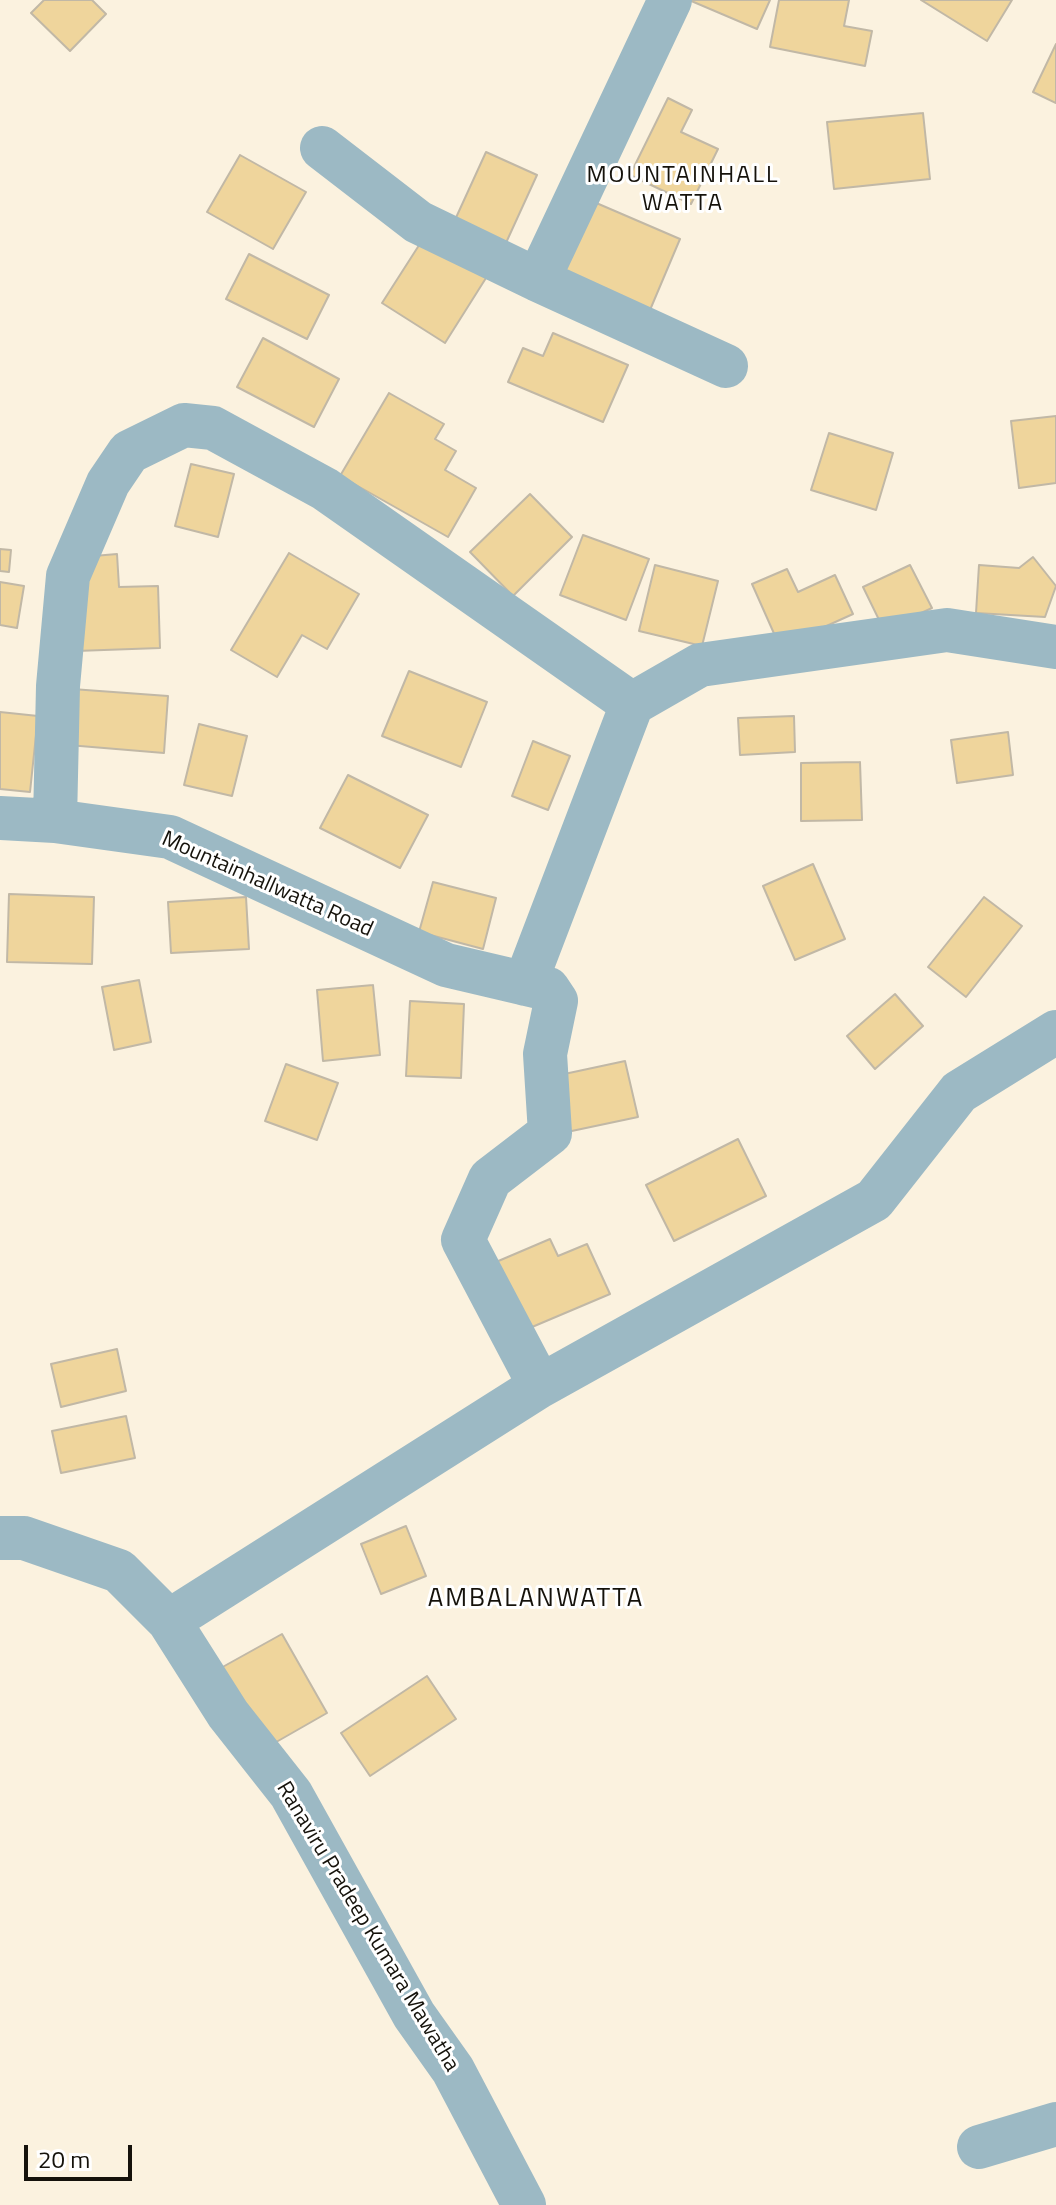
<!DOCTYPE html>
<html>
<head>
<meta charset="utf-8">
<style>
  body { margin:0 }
  #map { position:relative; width:1056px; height:2205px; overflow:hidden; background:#fbf2df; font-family:"Titillium Web",sans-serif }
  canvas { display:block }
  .scale { position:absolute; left:24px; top:2145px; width:108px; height:36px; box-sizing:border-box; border:4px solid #15120b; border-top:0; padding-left:10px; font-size:24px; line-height:28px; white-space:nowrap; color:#15120b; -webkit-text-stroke:6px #fff; paint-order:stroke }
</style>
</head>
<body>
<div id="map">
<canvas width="1056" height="2205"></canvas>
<div class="scale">20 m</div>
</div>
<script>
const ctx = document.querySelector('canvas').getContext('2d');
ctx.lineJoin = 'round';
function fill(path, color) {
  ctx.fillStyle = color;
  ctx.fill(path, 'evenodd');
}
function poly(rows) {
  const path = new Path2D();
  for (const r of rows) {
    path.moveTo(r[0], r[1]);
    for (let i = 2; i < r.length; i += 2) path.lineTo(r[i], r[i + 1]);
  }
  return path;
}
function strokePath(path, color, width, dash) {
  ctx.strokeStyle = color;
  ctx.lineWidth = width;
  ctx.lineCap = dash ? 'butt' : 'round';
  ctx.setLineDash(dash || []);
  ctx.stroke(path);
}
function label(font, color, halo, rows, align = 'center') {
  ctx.font = font + ' "Titillium Web",sans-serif';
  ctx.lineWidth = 6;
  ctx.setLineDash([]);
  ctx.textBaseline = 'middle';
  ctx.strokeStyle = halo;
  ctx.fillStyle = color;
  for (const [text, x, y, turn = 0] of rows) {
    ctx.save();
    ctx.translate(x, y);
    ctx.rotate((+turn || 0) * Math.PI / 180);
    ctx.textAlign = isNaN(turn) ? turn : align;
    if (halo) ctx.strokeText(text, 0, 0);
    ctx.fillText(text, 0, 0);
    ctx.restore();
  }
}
const building = poly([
  [44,0,92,0,106,14,70,51,31,13,44,0],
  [689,0,770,0,757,29,689,0],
  [779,0,849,0,844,26,872,31,865,66,770,47,779,0],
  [921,0,1012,0,987,41,921,0],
  [1056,44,1056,103,1033,92,1056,44],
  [668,98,692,110,681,132,718,149,691,204,630,175,668,98],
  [923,113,930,179,834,189,827,122,923,113],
  [486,152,537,175,505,245,454,222,486,152],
  [240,155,306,192,273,249,207,212,240,155],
  [594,202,680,239,650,310,564,273,594,202],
  [423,239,486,278,445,343,382,303,423,239],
  [249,254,329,295,307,339,226,299,249,254],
  [553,333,628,365,603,422,508,382,523,348,543,356,553,333],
  [263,338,339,379,314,427,237,387,263,338],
  [389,393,444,424,435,439,456,451,445,470,476,488,448,537,340,476,389,393],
  [1056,416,1056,483,1019,488,1011,421,1056,416],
  [829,433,893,453,876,510,811,490,829,433],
  [191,464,234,474,218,537,175,526,191,464],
  [530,494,572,537,513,596,470,552,530,494],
  [583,535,649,559,626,620,560,595,583,535],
  [0,549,11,550,9,572,0,571,0,549],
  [289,553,359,594,327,649,302,635,277,677,231,650,289,553],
  [117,554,119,587,158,586,160,648,76,651,82,557,117,554],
  [1033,557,1056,586,1045,617,976,613,979,565,1019,568,1033,557],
  [655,565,718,581,702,646,639,631,655,565],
  [910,565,932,608,884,630,863,587,910,565],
  [787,569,798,592,835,575,853,614,780,647,752,584,787,569],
  [0,582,24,586,17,628,0,625,0,582],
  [409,671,487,702,461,767,382,736,409,671],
  [72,689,168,696,164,753,68,745,72,689],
  [0,712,38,716,30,792,0,789,0,712],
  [794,716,795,752,740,755,738,718,794,716],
  [199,724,247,736,232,796,184,785,199,724],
  [1008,732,1013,775,957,783,951,740,1008,732],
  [533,741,570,756,548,810,512,796,533,741],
  [860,762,862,820,801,821,801,763,860,762],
  [348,775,428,815,400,868,320,828,348,775],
  [813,864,845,939,795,960,763,886,813,864],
  [433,882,496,898,483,949,419,932,433,882],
  [9,894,94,897,92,964,7,962,9,894],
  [246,897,249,949,171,953,168,902,246,897],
  [984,897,1022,926,966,997,928,967,984,897],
  [139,980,151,1042,114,1050,102,987,139,980],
  [373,985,380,1055,323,1061,317,990,373,985],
  [895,994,923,1026,875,1069,847,1036,895,994],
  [410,1001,464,1004,461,1078,406,1076,410,1001],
  [625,1061,638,1117,567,1132,555,1076,625,1061],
  [286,1064,338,1083,317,1140,265,1121,286,1064],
  [738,1139,766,1196,674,1241,646,1185,738,1139],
  [550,1239,558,1256,587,1244,610,1294,525,1330,496,1262,550,1239],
  [117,1349,126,1391,61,1407,51,1364,117,1349],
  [126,1416,135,1458,61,1473,52,1431,126,1416],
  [406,1526,426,1576,381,1594,361,1544,406,1526],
  [282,1634,327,1713,264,1749,219,1669,282,1634],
  [427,1676,456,1719,370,1776,341,1733,427,1676]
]);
const minor = poly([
  [670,0,538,280,726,366],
  [322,148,418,222,538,280],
  [0,818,55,821,170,837,446,965,548,989,556,1001,545,1054,550,1133,490,1179,463,1240,540,1386],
  [55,821,58,686,68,576,108,483,129,452,184,425,213,428,325,489,632,704],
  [525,984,632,704,700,665,947,630,1056,647],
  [0,1538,24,1538,119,1571,169,1621,228,1714,291,1794,414,2015,453,2070,524,2205],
  [169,1621,540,1386,874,1200,959,1092,1056,1032],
  [979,2147,1056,2124]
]);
const streetNames = [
  ["Mountainhallwatta Road",267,885,24],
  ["Ranaviru Pradeep Kumara Mawatha",367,1927,59]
];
const neighbourhoodNames = [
  ["MOUNTAINHALL",683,176],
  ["WATTA",683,204]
];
const quarterNames = [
  ["AMBALANWATTA",536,1600]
];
fill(building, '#efd59c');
strokePath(building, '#c1b8a6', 2);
strokePath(minor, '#9cb9c4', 44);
label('22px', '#15120b', '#fff', streetNames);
ctx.letterSpacing = '2px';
label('24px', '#15120b', '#fff', neighbourhoodNames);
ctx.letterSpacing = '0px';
ctx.letterSpacing = '2px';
label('26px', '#15120b', '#fff', quarterNames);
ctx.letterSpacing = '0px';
</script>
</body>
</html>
